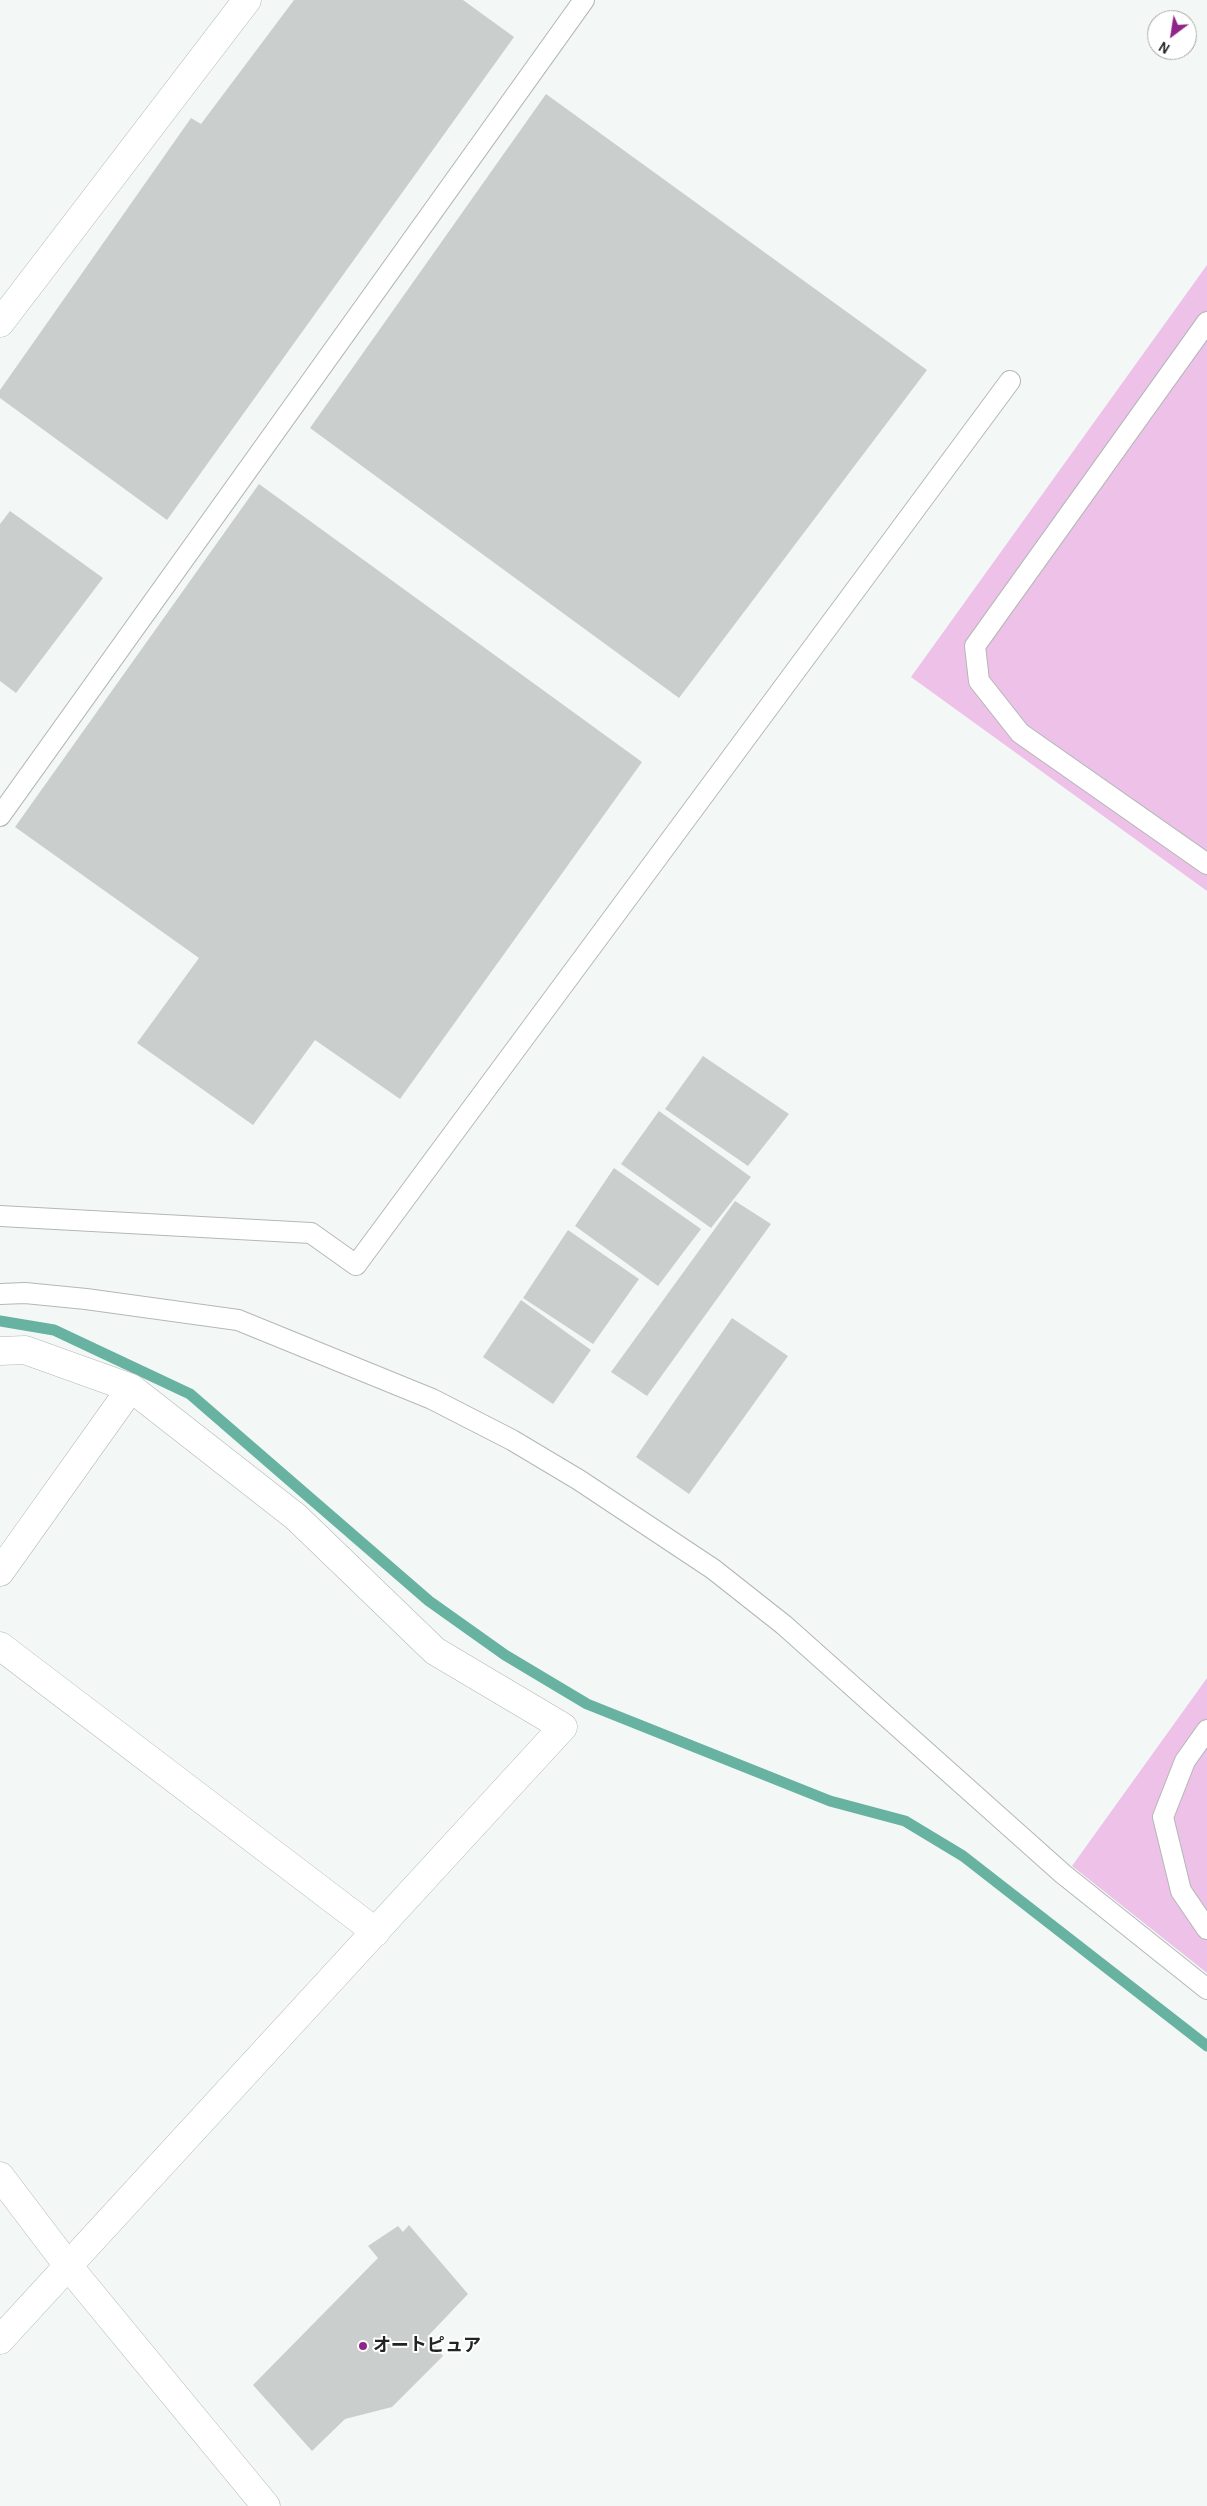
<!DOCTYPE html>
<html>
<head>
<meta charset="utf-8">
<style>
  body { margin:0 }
  #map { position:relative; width:1207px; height:2506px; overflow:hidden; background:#f3f8f6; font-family:"Alegreya Sans",sans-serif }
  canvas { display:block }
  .north { position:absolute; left:1147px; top:10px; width:50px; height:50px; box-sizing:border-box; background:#fff; border:1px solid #a7a7a7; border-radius:50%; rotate:211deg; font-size:14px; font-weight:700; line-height:20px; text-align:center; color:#222323 }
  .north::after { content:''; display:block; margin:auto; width:18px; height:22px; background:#8f2589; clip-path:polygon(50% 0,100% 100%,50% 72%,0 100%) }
</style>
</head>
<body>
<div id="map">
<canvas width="1207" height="2506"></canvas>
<div class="north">N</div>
</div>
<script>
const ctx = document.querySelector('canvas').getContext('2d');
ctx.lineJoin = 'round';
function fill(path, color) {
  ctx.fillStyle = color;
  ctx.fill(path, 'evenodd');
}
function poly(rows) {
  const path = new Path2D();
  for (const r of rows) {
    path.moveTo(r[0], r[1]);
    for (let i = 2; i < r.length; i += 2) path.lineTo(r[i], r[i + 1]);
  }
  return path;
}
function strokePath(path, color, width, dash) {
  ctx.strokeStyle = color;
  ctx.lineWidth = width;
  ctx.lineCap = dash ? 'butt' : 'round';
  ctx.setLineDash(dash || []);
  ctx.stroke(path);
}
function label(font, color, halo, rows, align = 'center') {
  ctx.font = font + ' "Alegreya Sans","Noto Sans JP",sans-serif';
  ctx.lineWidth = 4;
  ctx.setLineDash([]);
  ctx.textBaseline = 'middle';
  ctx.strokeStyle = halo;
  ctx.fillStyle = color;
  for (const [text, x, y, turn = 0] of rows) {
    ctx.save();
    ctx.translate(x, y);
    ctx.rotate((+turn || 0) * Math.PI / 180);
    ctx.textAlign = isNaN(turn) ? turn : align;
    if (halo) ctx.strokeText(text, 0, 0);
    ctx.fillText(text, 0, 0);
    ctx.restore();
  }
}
const green = poly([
  [1207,265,1207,891,911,677],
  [1207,1678,1207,1973,1072,1866]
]);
const stream = poly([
  [0,1321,54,1330,190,1394,429,1601,505,1655,587,1704,830,1801,905,1821,963,1856,1207,2046]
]);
const building = poly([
  [294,0,463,0,514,37,167,520,0,398,0,390,191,118,201,124],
  [546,94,927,370,679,698,310,428],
  [259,484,642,762,400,1099,315,1040,253,1125,137,1043,199,958,15,827],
  [10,511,103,578,16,693,0,681,0,524],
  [703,1056,789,1114,748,1166,665,1109],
  [659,1111,751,1177,711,1228,621,1164],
  [614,1168,701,1229,658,1286,575,1226],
  [735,1201,771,1224,647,1396,611,1372],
  [568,1230,639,1279,593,1344,523,1298],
  [521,1300,591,1350,553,1404,483,1357],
  [732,1318,788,1356,689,1494,636,1457],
  [409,2225,468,2294,428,2336,443,2356,392,2407,345,2419,312,2451,253,2385,378,2258,368,2246,398,2226,403,2232]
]);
const lane = poly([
  [1207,322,975,646,979,681,1020,733,1207,864],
  [0,816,584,0],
  [0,1216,311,1233,356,1265,1010,381],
  [0,1294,25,1293,86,1299,238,1320,432,1399,512,1440,579,1480,713,1569,784,1625,1063,1874,1207,1989],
  [1207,1730,1185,1761,1163,1817,1181,1891,1207,1929]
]);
const street = poly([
  [0,323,247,0],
  [0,1351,25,1350,131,1388,296,1517,435,1651,563,1727,0,2340],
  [0,1572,131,1388],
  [0,1646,376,1932]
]);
const secondary = poly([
  [0,2176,69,2267,266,2506]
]);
const markers = [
  [363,2346,5,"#8f2589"]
];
const poiNames = [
  ["オートピュア",373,2346]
];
fill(green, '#edc1e8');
strokePath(stream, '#67b2a0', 11);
fill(building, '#cacecd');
strokePath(lane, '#b3b7b6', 22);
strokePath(street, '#b3b7b6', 29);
strokePath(secondary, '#b3b7b6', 29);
strokePath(lane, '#fff', 20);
strokePath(street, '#fff', 28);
strokePath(secondary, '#fff', 28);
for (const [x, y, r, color] of markers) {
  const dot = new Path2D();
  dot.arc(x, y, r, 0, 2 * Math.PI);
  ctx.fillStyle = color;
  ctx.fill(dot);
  strokePath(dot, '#fff', 2);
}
label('bold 18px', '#222323', '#fff', poiNames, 'left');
</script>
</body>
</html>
